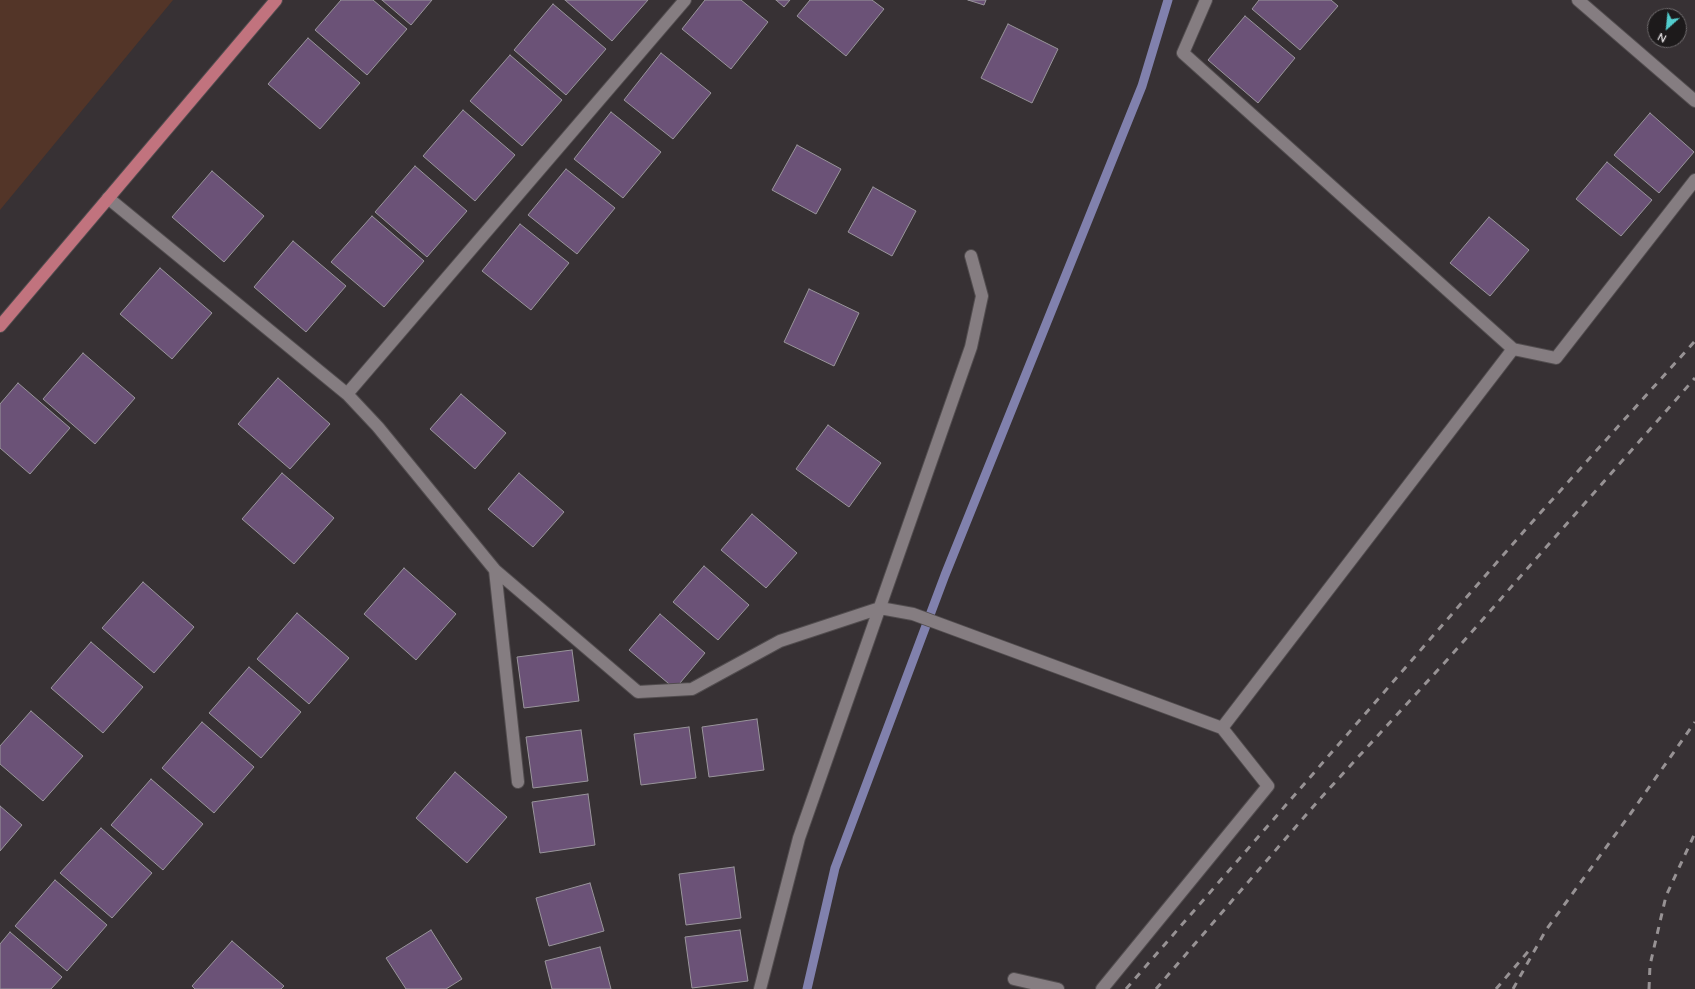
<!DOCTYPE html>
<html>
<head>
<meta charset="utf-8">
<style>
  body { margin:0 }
  #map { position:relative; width:1695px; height:989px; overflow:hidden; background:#373134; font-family:Quicksand,sans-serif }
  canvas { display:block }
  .north { position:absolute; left:1647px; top:8px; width:40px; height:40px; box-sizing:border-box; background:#1d1a1b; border:1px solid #6d696b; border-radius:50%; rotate:207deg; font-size:11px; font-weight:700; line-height:16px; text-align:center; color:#e4e0e2 }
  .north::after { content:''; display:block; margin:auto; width:14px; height:18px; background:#52cdcd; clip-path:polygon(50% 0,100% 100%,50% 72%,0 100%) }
</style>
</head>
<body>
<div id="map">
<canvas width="1695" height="989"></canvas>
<div class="north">N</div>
</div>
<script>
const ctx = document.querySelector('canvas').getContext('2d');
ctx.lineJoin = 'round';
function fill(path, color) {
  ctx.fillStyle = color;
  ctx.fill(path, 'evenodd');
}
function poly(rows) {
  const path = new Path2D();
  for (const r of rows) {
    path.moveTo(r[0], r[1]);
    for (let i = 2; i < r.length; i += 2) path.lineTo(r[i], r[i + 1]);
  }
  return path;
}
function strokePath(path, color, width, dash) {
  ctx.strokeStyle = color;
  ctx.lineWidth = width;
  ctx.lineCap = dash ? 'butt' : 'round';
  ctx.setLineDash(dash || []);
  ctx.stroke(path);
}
const green = poly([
  [0,0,173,0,0,210]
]);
const stream = poly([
  [807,989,835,868,945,575,1142,86,1168,0]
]);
const building = poly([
  [341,0,373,0,407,29,367,75,315,30,341,0],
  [382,0,432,0,411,25,382,0],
  [565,0,648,0,612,41,565,0],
  [705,0,741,0,768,22,731,69,682,29,705,0],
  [776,0,790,0,784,7,776,0],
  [810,0,872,0,884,9,846,56,797,16,810,0],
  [968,0,986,0,984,5,968,0],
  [1259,0,1331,0,1338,6,1300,50,1252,9,1259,0],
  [553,4,606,49,566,95,514,50,553,4],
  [1245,16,1295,58,1258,103,1208,60,1245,16],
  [1008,24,1058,49,1032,103,981,78,1008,24],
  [308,38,360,83,320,129,268,84,308,38],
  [661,53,711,93,673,139,624,100,661,53],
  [510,55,562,100,522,146,470,101,510,55],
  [463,110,515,155,475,201,423,156,463,110],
  [611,112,661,152,623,198,574,159,611,112],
  [1650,113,1694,152,1659,193,1614,155,1650,113],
  [797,145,841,169,816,214,772,190,797,145],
  [1607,162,1652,200,1621,236,1576,199,1607,162],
  [415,166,467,211,427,257,375,212,415,166],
  [566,169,615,208,577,254,528,215,566,169],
  [212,171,264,216,224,262,172,217,212,171],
  [873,187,916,211,892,256,848,232,873,187],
  [372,216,424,261,384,307,331,262,372,216],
  [1489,217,1529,250,1490,296,1450,263,1489,217],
  [520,224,569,263,531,310,482,271,520,224],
  [293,241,346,286,306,332,254,287,293,241],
  [160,268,212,313,172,359,120,314,160,268],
  [809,289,859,313,834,366,784,342,809,289],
  [83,353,135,398,95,444,43,399,83,353],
  [278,378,330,424,290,469,238,424,278,378],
  [18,383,70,428,30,474,0,448,0,404,18,383],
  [461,394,506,433,475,469,430,429,461,394],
  [828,425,881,463,849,507,796,469,828,425],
  [282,473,334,518,294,564,242,519,282,473],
  [519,473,564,512,533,547,488,509,519,473],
  [752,514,797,553,766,588,721,550,752,514],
  [704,566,749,605,718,640,673,602,704,566],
  [404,568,456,614,416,660,364,614,404,568],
  [143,582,194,627,154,673,102,628,143,582],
  [297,613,349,658,309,704,257,659,297,613],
  [660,614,705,653,675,689,629,650,660,614],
  [91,642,143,687,103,733,51,688,91,642],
  [572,650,579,701,524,708,517,657,572,650],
  [249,667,301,712,261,758,209,713,249,667],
  [31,711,83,756,43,801,0,764,0,746,31,711],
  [757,719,764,770,709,777,702,727,757,719],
  [202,722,254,767,214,813,162,768,202,722],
  [689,727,696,778,641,785,634,734,689,727],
  [581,730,588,781,533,788,526,737,581,730],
  [455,772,507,817,467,863,416,818,455,772],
  [151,779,203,824,163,870,111,825,151,779],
  [588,794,595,845,540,853,532,802,588,794],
  [0,806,22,825,0,851,0,806],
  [101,828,152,873,112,918,60,873,101,828],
  [734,867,741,918,686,925,679,874,734,867],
  [55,880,107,925,67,971,15,926,55,880],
  [590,883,604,931,549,946,536,898,590,883],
  [431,930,462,979,446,989,406,989,386,958,431,930],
  [740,930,748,981,692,988,685,937,740,930],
  [10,932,62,977,51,989,0,989,0,944,10,932],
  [232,941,284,986,281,989,195,989,192,986,232,941],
  [600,947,611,989,552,989,545,961,600,947]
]);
const minor = poly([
  [1206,0,1183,53,1513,349],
  [1578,0,1695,101],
  [108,198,347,394,378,427,495,570,638,692,692,689,780,641,880,608,913,614,1222,728],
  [347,394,685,0],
  [495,570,518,782],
  [1014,979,1058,989],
  [760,989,799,838,971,347,982,296,971,256],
  [1102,989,1268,786,1222,728,1513,349,1556,358,1695,180]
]);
const major = poly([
  [0,326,276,0]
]);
const rail = poly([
  [1126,989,1525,530,1695,341],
  [1156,989,1318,801,1447,660,1695,378],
  [1496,989,1532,947],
  [1513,989,1546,930,1631,813,1695,722],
  [1649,989,1650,965,1666,896,1695,833]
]);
fill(green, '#533528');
strokePath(stream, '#8181ad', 9);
fill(building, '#6b5277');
strokePath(building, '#99959b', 1);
strokePath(minor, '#524d4f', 14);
strokePath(major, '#524d4f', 14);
strokePath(minor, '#857d81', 12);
strokePath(major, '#c1737e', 12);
strokePath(rail, '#979294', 3, [7, 7]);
</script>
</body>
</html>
